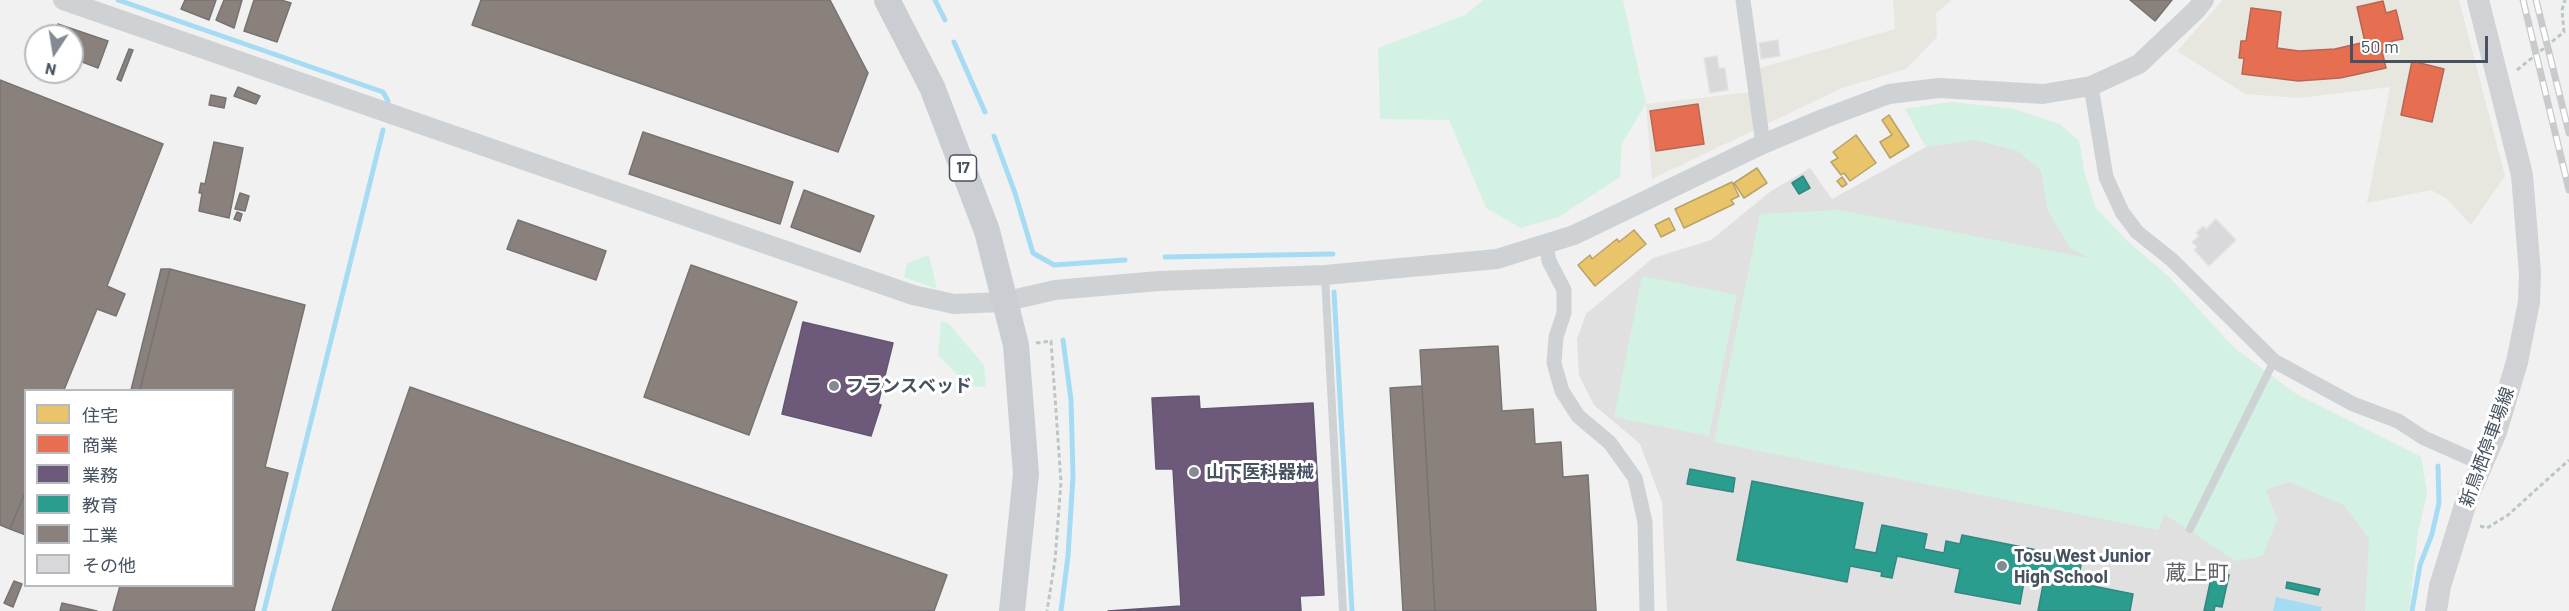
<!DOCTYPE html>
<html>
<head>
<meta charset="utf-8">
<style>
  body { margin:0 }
  #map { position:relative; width:2569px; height:611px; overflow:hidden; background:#f2f1f1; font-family:Barlow,"Noto Sans JP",sans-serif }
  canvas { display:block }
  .legend { position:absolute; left:24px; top:389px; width:210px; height:198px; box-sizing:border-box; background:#fff; border:2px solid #b5babf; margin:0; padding:8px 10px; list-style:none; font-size:18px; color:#475260 }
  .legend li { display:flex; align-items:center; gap:12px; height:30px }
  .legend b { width:30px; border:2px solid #b5babf }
  .north { position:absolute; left:24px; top:24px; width:60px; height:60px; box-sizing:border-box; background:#fff; border:2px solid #b5babf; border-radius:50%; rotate:192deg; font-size:16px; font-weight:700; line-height:24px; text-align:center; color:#475260 }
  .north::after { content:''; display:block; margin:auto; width:21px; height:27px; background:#838a93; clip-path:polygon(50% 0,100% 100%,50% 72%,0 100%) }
  .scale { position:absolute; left:2350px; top:36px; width:138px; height:27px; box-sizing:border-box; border:3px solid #475260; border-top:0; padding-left:8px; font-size:18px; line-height:21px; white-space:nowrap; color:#475260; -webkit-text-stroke:4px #fff; paint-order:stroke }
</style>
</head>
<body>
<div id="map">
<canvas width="2569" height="611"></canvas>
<ul class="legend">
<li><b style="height:16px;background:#e9c46a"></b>住宅</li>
<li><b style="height:16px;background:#e76f51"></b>商業</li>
<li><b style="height:16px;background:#6d597a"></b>業務</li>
<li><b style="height:16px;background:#2a9d8f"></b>教育</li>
<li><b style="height:16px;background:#8a817c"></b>工業</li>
<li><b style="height:16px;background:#d9d9db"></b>その他</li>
</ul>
<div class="north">N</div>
<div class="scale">50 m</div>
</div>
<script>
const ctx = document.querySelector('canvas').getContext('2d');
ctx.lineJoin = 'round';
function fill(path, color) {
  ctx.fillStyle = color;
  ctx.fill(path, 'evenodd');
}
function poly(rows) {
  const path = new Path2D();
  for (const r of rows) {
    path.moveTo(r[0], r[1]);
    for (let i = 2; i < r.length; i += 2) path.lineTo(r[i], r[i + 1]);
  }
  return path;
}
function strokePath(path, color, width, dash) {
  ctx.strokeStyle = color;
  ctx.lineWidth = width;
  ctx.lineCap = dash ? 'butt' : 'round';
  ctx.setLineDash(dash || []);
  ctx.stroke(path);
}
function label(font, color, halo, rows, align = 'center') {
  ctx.font = font + ' Barlow,"Noto Sans JP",sans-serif';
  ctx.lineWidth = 6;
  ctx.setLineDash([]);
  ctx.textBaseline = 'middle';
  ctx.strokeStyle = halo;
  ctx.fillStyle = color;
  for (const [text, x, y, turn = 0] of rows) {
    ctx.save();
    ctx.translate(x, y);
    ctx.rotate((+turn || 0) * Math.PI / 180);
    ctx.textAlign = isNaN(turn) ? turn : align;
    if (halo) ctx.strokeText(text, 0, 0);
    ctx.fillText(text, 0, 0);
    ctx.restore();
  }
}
const commercial = poly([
  [1893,0,1952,0,1936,13,1937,37,1906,69,1842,88,1652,179,1646,104,1751,92,1756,69,1895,29],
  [2223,0,2459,0,2505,176,2471,225,2446,198,2431,190,2367,203,2390,87,2299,98,2245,94,2177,51]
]);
const education = poly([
  [1951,102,2014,109,2059,124,2079,141,2084,171,2095,207,2128,242,2169,277,2233,347,2296,394,2421,457,2427,494,2418,531,2409,611,1667,611,1662,502,1640,444,1594,405,1579,375,1577,339,1586,314,1653,258,1711,240,1771,191,1810,168,1832,199,1926,147,1905,109]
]);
const green = poly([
  [1483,0,1623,0,1646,104,1622,143,1620,177,1559,217,1521,228,1486,208,1449,120,1380,119,1378,48,1465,15],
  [1951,102,2014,109,2059,124,2079,141,2084,171,2095,207,2128,242,2169,277,2233,347,2296,394,2421,457,2427,494,2418,531,2409,611,2365,611,2369,539,2344,505,2289,482,2266,490,2277,519,2263,556,2236,561,2164,514,2158,530,1714,442,1760,214,1839,210,2093,259,2071,249,2048,211,2041,171,2018,151,1975,140,1926,147,1905,109],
  [929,255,937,289,904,277,907,263],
  [1642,276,1737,295,1709,436,1614,417],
  [941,321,948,323,984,365,986,387,968,386,938,355]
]);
const water = poly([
  [2276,597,2322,607,2321,611,2273,611]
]);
const homes = poly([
  [1889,115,1909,146,1890,158,1880,142,1892,135,1882,120,1889,115],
  [1856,135,1876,163,1850,181,1844,173,1841,175,1831,162,1838,158,1833,152,1856,135],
  [1757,168,1767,183,1744,198,1734,183,1757,168],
  [1842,177,1847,184,1842,187,1837,181,1842,177],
  [1732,182,1739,196,1731,200,1734,204,1684,228,1675,209,1732,182],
  [1669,218,1675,230,1661,237,1655,225,1669,218],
  [1634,230,1646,244,1595,286,1578,265,1590,255,1592,259,1617,239,1619,242,1634,230]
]);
const shops = poly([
  [2383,1,2386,13,2396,10,2403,39,2392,41,2394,49,2382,51,2386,68,2340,78,2298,81,2242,74,2244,58,2239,58,2241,41,2246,41,2251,8,2281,12,2277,48,2299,51,2335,49,2365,42,2357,7,2383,1],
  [2412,61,2444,69,2432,122,2401,115,2412,61],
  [1698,104,1704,144,1656,151,1650,111,1698,104]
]);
const offices = poly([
  [803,322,893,343,878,404,881,405,871,436,782,414,803,322],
  [1199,396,1200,409,1313,403,1324,595,1300,596,1301,611,1108,611,1181,606,1173,469,1156,469,1152,398,1199,396]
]);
const schools = poly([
  [1803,176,1810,188,1799,194,1792,183,1803,176],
  [1690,469,1735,478,1733,492,1687,484,1690,469],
  [1752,481,1863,503,1854,549,1876,553,1882,525,1927,534,1924,549,1944,553,1946,541,1960,544,1962,535,2082,559,2078,583,2133,594,2130,611,2038,611,2043,585,2024,582,2020,604,1955,592,1960,569,1897,556,1892,578,1881,576,1882,572,1850,566,1847,582,1737,560,1752,481],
  [2214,564,2224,565,2223,573,2229,575,2222,607,2215,606,2214,611,2204,611,2214,564],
  [2287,582,2320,589,2318,595,2286,588,2287,582]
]);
const industry = poly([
  [185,0,216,0,209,20,181,9,185,0],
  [224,0,242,0,234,28,216,20,224,0],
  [254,0,281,0,291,3,277,42,244,31,254,0],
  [481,0,830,0,868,73,838,152,472,25,481,0],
  [2130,0,2172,0,2155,21,2130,0],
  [58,24,108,41,98,68,72,58,72,36,53,36,58,24],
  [129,49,133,50,121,81,117,79,129,49],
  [0,80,163,144,107,286,125,294,116,316,97,309,64,390,26,390,26,490,10,529,0,525,0,80],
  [238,87,260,96,256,104,234,96,238,87],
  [211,95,226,98,224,108,209,105,211,95],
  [643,132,793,182,780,224,629,174,643,132],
  [214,142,243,148,229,218,199,211,202,193,199,193,201,183,205,184,214,142],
  [804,190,874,216,860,252,791,227,804,190],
  [240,193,249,196,245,211,235,209,240,193],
  [237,212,242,214,240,221,234,219,237,212],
  [518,220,606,251,596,280,507,249,518,220],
  [691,265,797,302,749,435,644,397,691,265],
  [161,269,170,269,140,390,131,390,161,269],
  [170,269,305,305,265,467,288,473,254,611,113,611,120,586,232,586,232,390,140,390,170,269],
  [1498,346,1502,411,1533,409,1535,444,1561,442,1563,477,1588,475,1596,611,1435,611,1420,350,1498,346],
  [1422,386,1435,611,1403,611,1390,388,1422,386],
  [410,387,947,575,934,611,332,611,410,387],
  [26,490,26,535,10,529,26,490],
  [14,581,22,584,13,607,4,603,14,581],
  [62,603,97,611,60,611,62,603]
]);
const stream = poly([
  [118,0,383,92,388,101],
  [935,0,945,20],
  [954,42,985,112],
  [994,136,1015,193,1033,253,1054,265,1125,260],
  [1165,257,1333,254],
  [1334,292,1352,611],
  [264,611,383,130],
  [1061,611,1068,556,1073,476,1071,400,1063,340],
  [2412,611,2420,565,2432,534,2439,503,2438,466]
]);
const building = poly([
  [1778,40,1780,56,1761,59,1759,43,1778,40],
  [1717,56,1719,68,1725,68,1728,90,1710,93,1704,58,1717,56],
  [2216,219,2236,240,2209,266,2194,250,2197,247,2192,242,2199,236,2196,233,2203,226,2206,229,2216,219]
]);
const path = poly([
  [2517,70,2564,32,2562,10,2565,0],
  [1036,343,1051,341,1061,482,1055,560,1047,611],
  [2480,526,2487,528,2508,515,2569,460]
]);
const service = poly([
  [1325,277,1343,611],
  [2190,529,2274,361]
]);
const minor = poly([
  [1743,0,1763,144],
  [2091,86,2106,177,2122,212,2137,232,2172,260,2274,361,2353,404,2398,421,2424,438,2483,464],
  [1546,244,1549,261,1564,290,1564,313,1556,337,1554,363,1562,391,1578,416,1610,443,1635,478,1645,522,1647,611]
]);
const tertiary = poly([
  [63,0,913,295,954,304,1003,302,1055,290,1159,281,1325,275,1497,259,1574,235,1763,144,1825,118,1889,94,1939,88,2043,94,2091,86,2139,64,2196,10,2204,0]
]);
const secondary = poly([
  [2436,611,2440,586,2467,499,2496,432,2517,362,2529,302,2530,273,2522,175,2478,0]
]);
const primary = poly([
  [887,0,932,87,987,231,1016,345,1026,474,1012,611]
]);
const rail = poly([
  [2523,0,2569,190],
  [2536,0,2569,133]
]);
const markers = [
  [834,386,6,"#838a93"],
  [1194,472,6,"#838a93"],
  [2002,566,6,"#838a93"]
];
const shields = [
  [963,168,27]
];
const shieldNames = [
  ["17",963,168]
];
const poiNames = [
  ["フランスベッド",846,386],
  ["山下医科器械",1206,472],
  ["Tosu West Junior",2014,556],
  ["High School",2014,577]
];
const streetNames = [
  ["新鳥栖停車場線",2487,447,-70]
];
const quarterNames = [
  ["蔵上町",2197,573]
];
fill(commercial, '#e7e6df');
fill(education, '#e0e0e1');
fill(green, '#d4f2e3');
fill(water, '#a6dcf3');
fill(homes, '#e9c46a');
strokePath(homes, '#b8a267', 1.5);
fill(shops, '#e76f51');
strokePath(shops, '#b76656', 1.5);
fill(offices, '#6d597a');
strokePath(offices, '#625772', 1.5);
fill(schools, '#2a9d8f');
strokePath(schools, '#338681', 1.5);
fill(industry, '#8a817c');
strokePath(industry, '#767374', 1.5);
strokePath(stream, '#a6dcf3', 5);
fill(building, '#d9d9db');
strokePath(building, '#e3e3e4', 1.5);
strokePath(path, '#bbc7c5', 3, [4.5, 3]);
strokePath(service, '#cfd2d5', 8);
strokePath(minor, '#cfd2d5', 15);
strokePath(tertiary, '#cfd2d5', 20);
strokePath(secondary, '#d0d2d6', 22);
strokePath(primary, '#cacdd2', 26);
strokePath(rail, '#c8cacd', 7);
strokePath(rail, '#fff', 4.5, [14]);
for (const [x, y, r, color] of markers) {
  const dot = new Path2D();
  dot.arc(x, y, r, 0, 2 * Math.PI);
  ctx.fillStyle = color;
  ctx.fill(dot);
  strokePath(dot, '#fff', 2);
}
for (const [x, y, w] of shields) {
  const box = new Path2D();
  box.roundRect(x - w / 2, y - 13, w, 26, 4.5);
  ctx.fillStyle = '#fff';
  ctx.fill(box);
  strokePath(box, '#475260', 1.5);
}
label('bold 16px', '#475260', null, shieldNames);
label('bold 18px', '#475260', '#fff', poiNames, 'left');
label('18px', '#475260', '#fff', streetNames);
label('21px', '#5c6066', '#fff', quarterNames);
</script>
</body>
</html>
